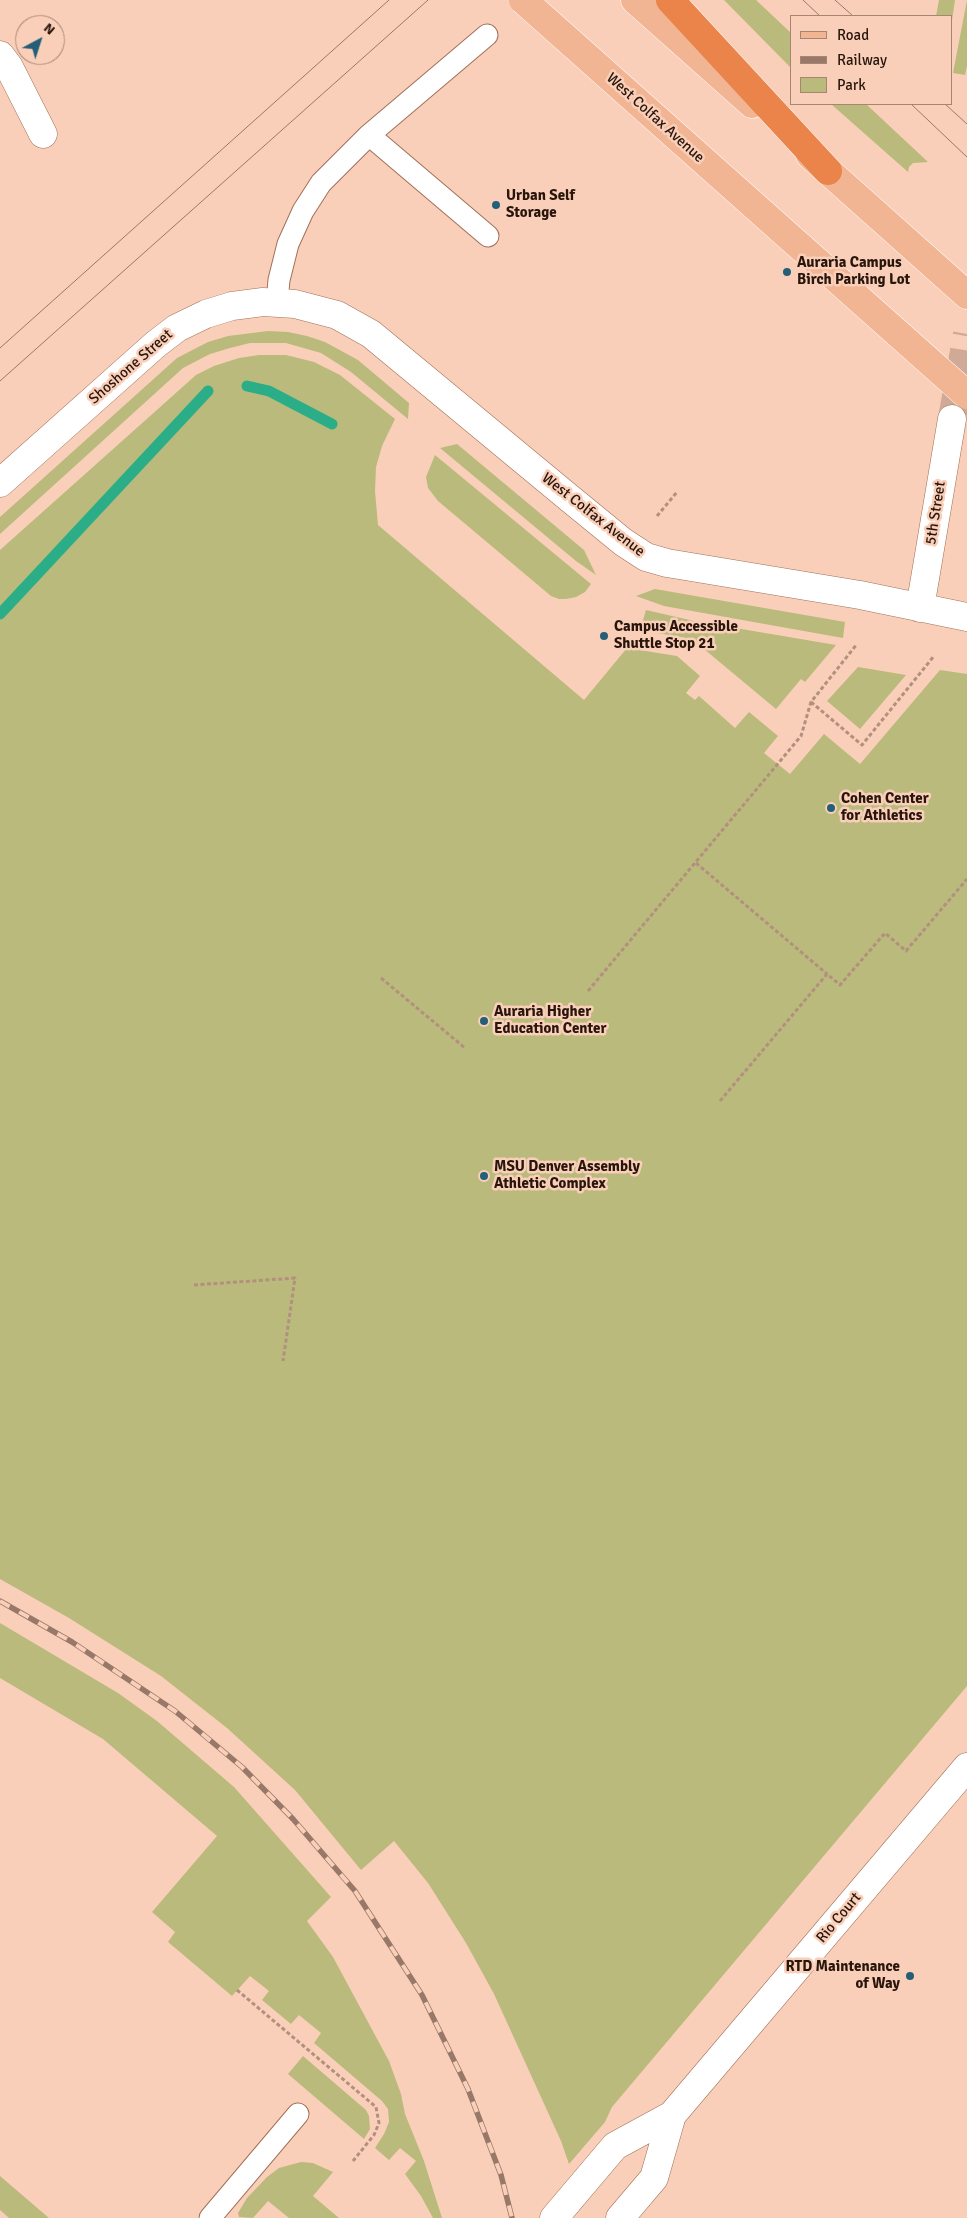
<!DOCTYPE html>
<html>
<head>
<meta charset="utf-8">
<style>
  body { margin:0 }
  #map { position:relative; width:967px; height:2218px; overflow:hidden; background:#facfb9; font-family:Signika,sans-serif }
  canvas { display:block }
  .legend { position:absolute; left:790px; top:15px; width:162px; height:90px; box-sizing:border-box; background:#facfb9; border:1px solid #a68573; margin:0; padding:6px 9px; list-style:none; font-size:15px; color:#28150b }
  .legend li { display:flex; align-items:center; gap:10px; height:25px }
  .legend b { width:25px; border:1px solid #a68573 }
  .north { position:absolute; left:15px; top:15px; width:50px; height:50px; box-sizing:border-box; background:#facfb9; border:1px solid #a68573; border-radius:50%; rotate:40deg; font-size:14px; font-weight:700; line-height:20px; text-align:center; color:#28150b }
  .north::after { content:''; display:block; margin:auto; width:18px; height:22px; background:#245f77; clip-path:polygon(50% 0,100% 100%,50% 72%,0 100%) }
</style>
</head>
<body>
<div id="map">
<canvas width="967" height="2218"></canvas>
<ul class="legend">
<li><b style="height:6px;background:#f2b593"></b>Road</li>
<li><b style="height:6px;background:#987868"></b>Railway</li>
<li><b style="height:14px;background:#baba7c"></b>Park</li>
</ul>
<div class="north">N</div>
</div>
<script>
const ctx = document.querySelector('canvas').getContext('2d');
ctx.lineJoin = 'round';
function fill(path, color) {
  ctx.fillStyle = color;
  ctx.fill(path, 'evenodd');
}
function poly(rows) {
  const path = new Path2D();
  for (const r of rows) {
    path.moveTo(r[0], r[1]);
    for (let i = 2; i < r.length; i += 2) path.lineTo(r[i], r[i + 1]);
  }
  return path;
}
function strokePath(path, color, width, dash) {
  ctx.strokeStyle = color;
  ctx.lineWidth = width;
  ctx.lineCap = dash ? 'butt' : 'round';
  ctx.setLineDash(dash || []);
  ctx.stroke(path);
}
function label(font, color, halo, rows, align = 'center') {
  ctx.font = font + ' Signika,sans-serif';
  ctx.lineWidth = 5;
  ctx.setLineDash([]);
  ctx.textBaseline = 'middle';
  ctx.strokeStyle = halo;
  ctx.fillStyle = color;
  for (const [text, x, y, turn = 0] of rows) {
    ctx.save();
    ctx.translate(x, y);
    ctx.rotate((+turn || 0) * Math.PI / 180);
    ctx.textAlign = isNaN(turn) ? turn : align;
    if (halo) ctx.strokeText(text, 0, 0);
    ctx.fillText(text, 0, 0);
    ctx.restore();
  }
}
const green = poly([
  [724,0,756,0,791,33,791,68],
  [939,0,955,0,951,27,951,16,936,16],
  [967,0,967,66,965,75,953,73],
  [831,104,866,104,928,162,913,163,909,167,908,172],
  [268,331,288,332,307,336,325,342,358,360,409,403,408,419,351,372,321,353,286,343,250,343,230,348,210,354,183,368,0,534,0,517,177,358,208,342,228,336],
  [259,355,286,355,314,362,340,375,395,419,382,446,376,467,375,491,378,525,584,700,627,648,677,656,700,676,686,693,695,700,699,696,735,728,749,712,778,736,764,753,790,774,824,734,860,764,940,670,967,674,967,1686,612,2107,605,2122,569,2164,561,2141,494,1994,466,1943,428,1883,394,1841,361,1870,295,1790,227,1728,161,1676,69,1618,0,1579,0,550,196,375,214,366,239,358],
  [457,444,584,550,596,575,576,561,440,448],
  [435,455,591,584,585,592,576,597,566,599,559,599,551,596,438,501,428,488,426,477],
  [655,589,845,622,843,638,664,606,636,596],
  [646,610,694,621,836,645,805,682,801,679,776,709,692,639,640,630],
  [858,667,906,675,860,729,827,701],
  [0,1623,118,1693,157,1721,234,1787,331,1897,307,1921,333,1957,389,2061,401,2094,405,2114,424,2161,442,2218,433,2218,421,2196,405,2174,416,2161,400,2148,389,2160,375,2148,384,2134,389,2122,388,2109,382,2101,314,2043,321,2033,299,2015,291,2024,262,2000,269,1991,250,1976,232,1996,168,1942,175,1932,152,1912,217,1836,103,1739,0,1678],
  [303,2056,366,2110,369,2116,370,2129,364,2139,288,2074],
  [301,2162,313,2163,333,2172,313,2196,339,2218,289,2218,268,2201,253,2218,239,2217,238,2213,247,2198,267,2177,279,2168],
  [0,2176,49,2218,9,2218,0,2210]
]);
const stream = poly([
  [247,386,269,391,332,424],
  [0,614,208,391]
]);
const streetTunnel = poly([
  [952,419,967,334]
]);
const path = poly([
  [657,516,677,492],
  [811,702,862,745,934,656],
  [696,863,827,974],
  [381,978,465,1048],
  [588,991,801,736,811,702,857,644],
  [720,1101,827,974,840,985,885,933,906,951,967,879],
  [194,1285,295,1278,283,1361],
  [237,1990,376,2107,379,2123,374,2135,353,2161]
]);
const lane = poly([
  [369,135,488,236],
  [277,302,279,280,288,244,303,211,321,183,369,135,487,35],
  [210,2218,298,2114]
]);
const street = poly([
  [0,55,9,67,43,134],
  [0,483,156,344,177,328,206,314,232,306,263,302,295,304,337,315,371,334,568,497,623,542,646,557,667,563,860,595,967,617],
  [920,608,952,419],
  [554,2218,615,2146,672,2115,967,1767],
  [620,2218,654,2178,672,2115]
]);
const primary = poly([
  [635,0,752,104],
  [810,155,967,295]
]);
const highway = poly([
  [670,0,828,171]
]);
const tram = poly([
  [803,0,820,16],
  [835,0,853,16],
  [911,104,967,157],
  [945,104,967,124],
  [0,348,389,0],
  [0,381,428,0]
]);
const rail = poly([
  [0,1601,72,1642,175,1711,242,1767,293,1819,355,1891,422,1995,468,2089,501,2175,512,2218]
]);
const primaryBridge = poly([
  [523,0,967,395]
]);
const markers = [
  [496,205,5,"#245f77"],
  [787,272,5,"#245f77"],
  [604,636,5,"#245f77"],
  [831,808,5,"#245f77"],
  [484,1021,5,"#245f77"],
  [484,1176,5,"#245f77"],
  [910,1976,5,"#245f77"]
];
const streetNames = [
  ["West Colfax Avenue",655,118,42],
  ["Shoshone Street",131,367,-41],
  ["5th Street",936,513,-81],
  ["West Colfax Avenue",593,515,38],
  ["Rio Court",839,1918,-50]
];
const poiNames = [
  ["Urban Self",506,196],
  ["Storage",506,213],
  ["Auraria Campus",797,263],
  ["Birch Parking Lot",797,280],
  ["Campus Accessible",614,627],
  ["Shuttle Stop 21",614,644],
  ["Cohen Center",841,799],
  ["for Athletics",841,816],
  ["Auraria Higher",494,1012],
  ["Education Center",494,1029],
  ["MSU Denver Assembly",494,1167],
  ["Athletic Complex",494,1184],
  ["RTD Maintenance",900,1967,"right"],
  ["of Way",900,1984,"right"]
];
fill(green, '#baba7c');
strokePath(stream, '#2bae88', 11);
strokePath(streetTunnel, '#d0aa96', 28, [28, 14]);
strokePath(lane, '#a17057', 23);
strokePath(street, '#a17057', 29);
strokePath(primary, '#fff', 29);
strokePath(highway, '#fff', 29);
strokePath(path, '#b3907e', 3, [4, 2.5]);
strokePath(lane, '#fff', 21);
strokePath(street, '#fff', 28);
strokePath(primary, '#f2b593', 28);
strokePath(highway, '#ea844b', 28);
strokePath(tram, '#987868', 1);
strokePath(rail, '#987868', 5.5);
strokePath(rail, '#facfb9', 4, [11]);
strokePath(primaryBridge, '#fff', 29, []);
strokePath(primaryBridge, '#f2b593', 28);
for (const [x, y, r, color] of markers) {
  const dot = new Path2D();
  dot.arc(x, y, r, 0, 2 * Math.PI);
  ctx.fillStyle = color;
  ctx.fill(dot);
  strokePath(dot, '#facfb9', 2);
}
label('15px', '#28150b', '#facfb9', streetNames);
label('bold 15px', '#28150b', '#facfb9', poiNames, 'left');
</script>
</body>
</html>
